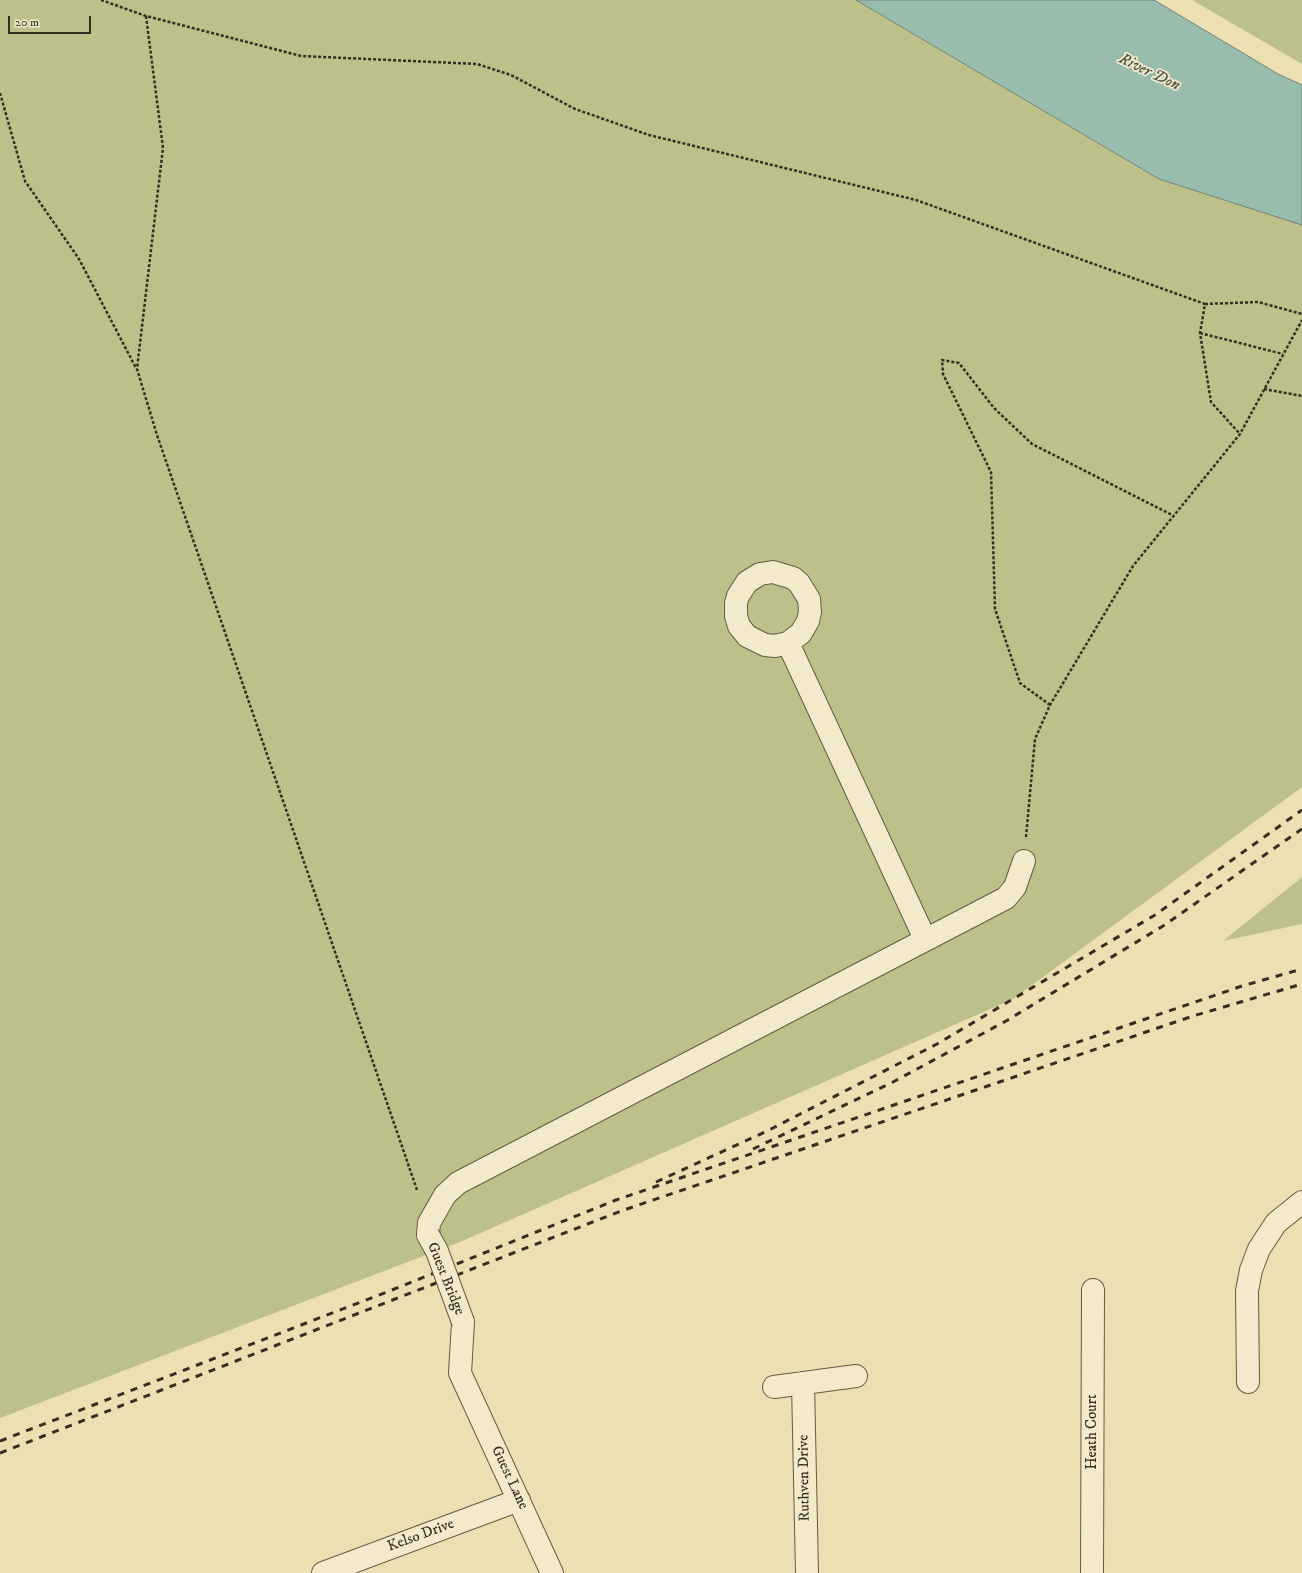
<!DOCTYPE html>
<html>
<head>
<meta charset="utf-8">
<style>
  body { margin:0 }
  #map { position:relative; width:1302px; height:1573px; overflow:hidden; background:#ecdfb1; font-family:"IM FELL DW Pica",serif }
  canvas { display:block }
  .scale { position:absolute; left:8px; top:16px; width:83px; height:18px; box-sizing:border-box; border:2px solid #362e23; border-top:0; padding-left:5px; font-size:12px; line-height:14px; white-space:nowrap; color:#362e23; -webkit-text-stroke:3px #f3eacc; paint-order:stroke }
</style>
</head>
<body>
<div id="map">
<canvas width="1302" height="1573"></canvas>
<div class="scale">20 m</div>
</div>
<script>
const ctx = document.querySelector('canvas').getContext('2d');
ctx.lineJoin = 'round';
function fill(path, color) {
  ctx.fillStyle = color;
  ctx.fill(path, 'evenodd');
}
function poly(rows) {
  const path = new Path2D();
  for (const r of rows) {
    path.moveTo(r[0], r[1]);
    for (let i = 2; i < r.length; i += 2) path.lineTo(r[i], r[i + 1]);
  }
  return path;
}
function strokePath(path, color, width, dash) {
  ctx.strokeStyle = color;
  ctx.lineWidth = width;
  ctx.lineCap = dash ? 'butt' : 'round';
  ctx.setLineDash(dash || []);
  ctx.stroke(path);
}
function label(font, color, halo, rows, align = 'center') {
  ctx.font = font + ' "IM FELL DW Pica",serif';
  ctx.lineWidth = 3.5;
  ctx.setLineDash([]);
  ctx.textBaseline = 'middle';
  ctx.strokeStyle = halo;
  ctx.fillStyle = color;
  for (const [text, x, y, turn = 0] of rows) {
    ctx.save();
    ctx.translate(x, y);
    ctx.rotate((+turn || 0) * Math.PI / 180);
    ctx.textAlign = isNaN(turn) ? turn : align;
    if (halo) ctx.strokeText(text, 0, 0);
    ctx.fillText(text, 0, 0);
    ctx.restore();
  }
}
const green = poly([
  [0,0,856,0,1159,179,1302,221,1302,787,1013,999,460,1242,0,1418],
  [1192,0,1302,0,1302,64],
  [1302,877,1302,924,1223,941]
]);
const water = poly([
  [856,0,1154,0,1278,74,1302,85,1302,225,1159,179,856,0]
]);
const path = poly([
  [101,0,146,16,301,56,477,64,511,75,575,109,649,135,916,200,1205,304,1200,333,1211,402,1240,434],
  [146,16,163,148,137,369,157,435,417,1190],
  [0,93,25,181,79,259,136,368],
  [1205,304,1258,302,1302,314],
  [1200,333,1283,354],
  [1264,389,1302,396],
  [1050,705,1020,683,995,609,991,472,943,374,942,360,959,363,994,408,1032,444,1174,516],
  [1026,837,1035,739,1050,705,1133,566,1240,434,1302,320]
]);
const minor = poly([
  [788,643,801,633,808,621,810,612,809,599,799,583,793,578,773,572,760,574,747,582,738,596,736,603,736,616,739,626,747,636,765,645,775,646,788,643,925,939],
  [428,1235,429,1223,445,1195,458,1183,1006,898,1015,887,1024,861],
  [463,1322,460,1373,552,1573],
  [1248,1382,1247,1291,1251,1270,1259,1249,1276,1223,1302,1202],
  [803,1383,807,1573],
  [774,1387,856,1376],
  [323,1573,519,1500],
  [1092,1573,1093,1290]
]);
const rail = poly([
  [753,1149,893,1082,1006,1021,1163,926,1302,829],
  [656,1182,765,1132,937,1044,1155,915,1302,810],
  [0,1441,392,1290,616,1200,1242,986,1302,969],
  [0,1453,621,1211,1193,1016,1302,984]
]);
const minorBridge = poly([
  [428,1235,437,1251,463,1322]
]);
const streetNames = [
  ["Guest Bridge",445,1279,68],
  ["Heath Court",1093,1432,-90],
  ["Guest Lane",509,1478,65],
  ["Ruthven Drive",805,1478,-91],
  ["Kelso Drive",421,1536,-20]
];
const waterNames = [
  ["River Don",1149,73,26]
];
fill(green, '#bdc088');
fill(water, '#99bdac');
strokePath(water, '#718475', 1);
strokePath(minor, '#645a46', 24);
strokePath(path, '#362e23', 2.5, [3, 2]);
strokePath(minor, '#f3eacc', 22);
strokePath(rail, '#362e23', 3, [7, 7]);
strokePath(minorBridge, '#645a46', 24, []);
strokePath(minorBridge, '#f3eacc', 22);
label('15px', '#362e23', '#f3eacc', streetNames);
label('italic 16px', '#4f5245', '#f3eacc', waterNames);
</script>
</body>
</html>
